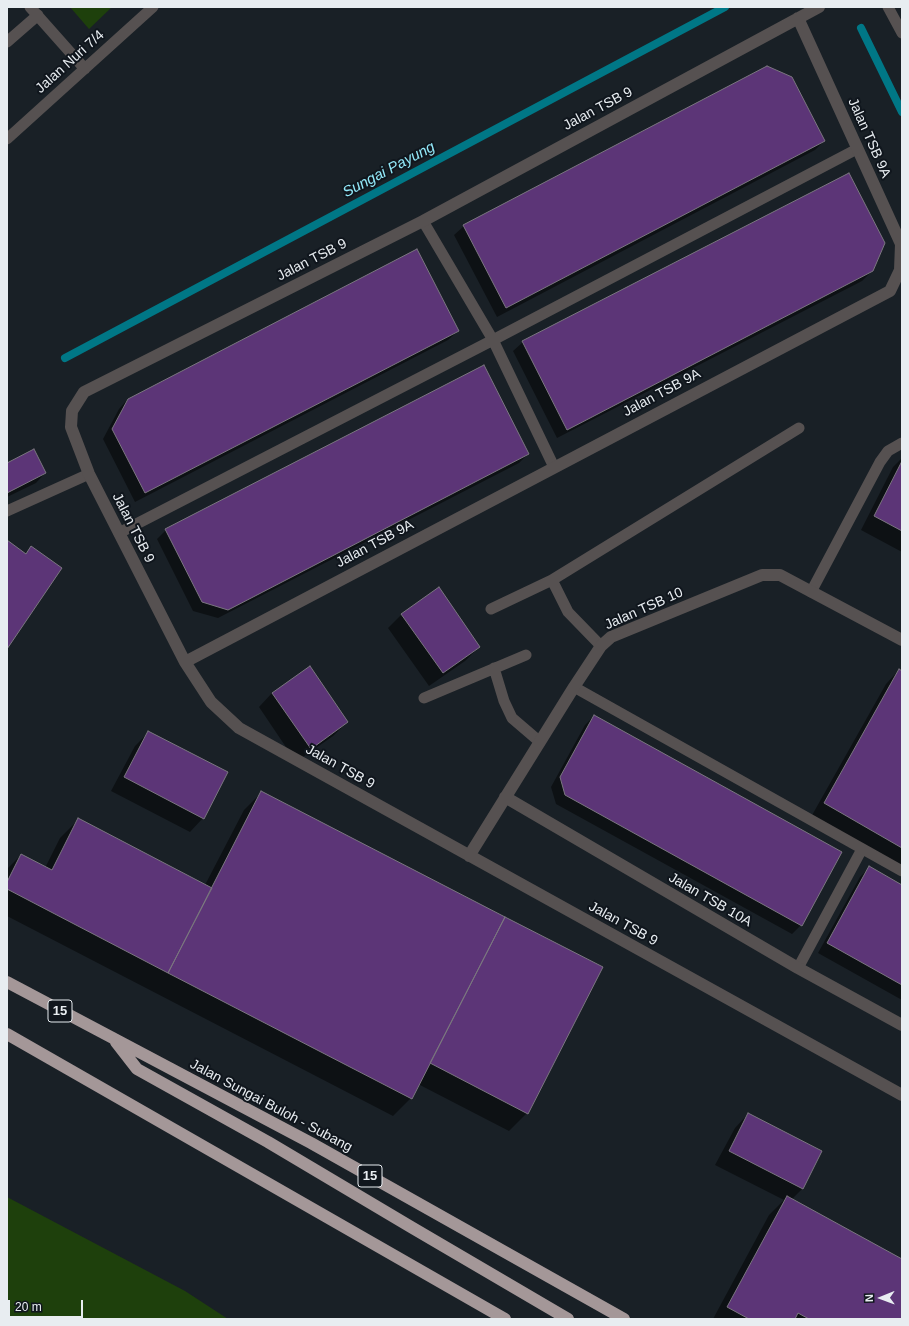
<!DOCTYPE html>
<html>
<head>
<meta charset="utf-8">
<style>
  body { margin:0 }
  #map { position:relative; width:909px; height:1326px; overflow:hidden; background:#192026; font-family:Arial,sans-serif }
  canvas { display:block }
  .frame { position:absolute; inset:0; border:8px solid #e8edf1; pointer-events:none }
  .north { position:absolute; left:861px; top:1278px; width:40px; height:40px; -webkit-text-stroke:3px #10161d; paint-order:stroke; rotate:269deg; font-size:11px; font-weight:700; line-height:16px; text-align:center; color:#e8edf1 }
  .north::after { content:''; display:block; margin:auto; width:14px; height:18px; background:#e8edf1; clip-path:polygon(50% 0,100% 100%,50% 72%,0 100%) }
  .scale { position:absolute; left:8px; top:1300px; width:75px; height:18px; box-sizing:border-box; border:2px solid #e8edf1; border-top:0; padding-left:5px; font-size:12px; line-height:14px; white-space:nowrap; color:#e8edf1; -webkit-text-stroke:3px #10161d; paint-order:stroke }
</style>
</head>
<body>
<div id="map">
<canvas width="909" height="1326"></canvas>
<div class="frame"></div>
<div class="north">N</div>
<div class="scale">20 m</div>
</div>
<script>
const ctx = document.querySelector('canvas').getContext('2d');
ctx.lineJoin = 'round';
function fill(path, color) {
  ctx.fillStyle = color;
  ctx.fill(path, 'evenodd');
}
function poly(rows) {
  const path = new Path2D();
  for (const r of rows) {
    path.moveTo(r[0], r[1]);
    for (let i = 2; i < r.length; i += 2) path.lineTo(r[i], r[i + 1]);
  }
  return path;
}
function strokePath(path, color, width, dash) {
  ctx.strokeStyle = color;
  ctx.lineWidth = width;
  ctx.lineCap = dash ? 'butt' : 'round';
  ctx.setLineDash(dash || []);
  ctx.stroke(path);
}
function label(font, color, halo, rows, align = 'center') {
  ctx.font = font + ' Arial,sans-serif';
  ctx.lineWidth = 4;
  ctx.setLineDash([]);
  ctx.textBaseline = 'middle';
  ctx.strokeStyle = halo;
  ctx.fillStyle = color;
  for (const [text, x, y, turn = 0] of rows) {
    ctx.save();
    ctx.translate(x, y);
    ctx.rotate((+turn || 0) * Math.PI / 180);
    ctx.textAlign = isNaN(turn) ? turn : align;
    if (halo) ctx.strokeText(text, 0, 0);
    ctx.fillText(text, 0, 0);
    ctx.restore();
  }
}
const green = poly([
  [70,7,112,7,89,29],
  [7,1197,185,1291,228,1319,7,1319]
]);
const shadow = poly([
  [824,141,815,150,497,317,454,235,464,226],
  [848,174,872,271,862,281,557,438,513,351,523,342],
  [458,331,448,340,135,502,103,439,119,409,128,399],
  [528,454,519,463,218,618,193,611,157,539,166,530],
  [902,458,902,552,861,530,893,467],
  [7,465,45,473,36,483,7,497],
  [402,614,479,647,465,661,429,686,388,628],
  [899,670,902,672,902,870,811,817,886,684],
  [272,693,347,722,333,736,296,762,259,707],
  [594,716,801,925,792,934,556,804,551,787,585,725],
  [149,732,203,818,190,832,111,791,135,746],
  [262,792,527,1113,509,1131,418,1084,411,1098,393,1116,7,916,7,869,21,855,45,868,60,838,78,820,205,885,244,810],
  [869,868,902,886,902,1000,818,953,860,877],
  [748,1114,821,1152,802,1189,791,1200,902,1260,902,1319,713,1319,769,1215,784,1200,715,1165,735,1128]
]);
const stream = poly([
  [861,28,902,112],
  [65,358,725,7]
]);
const building = poly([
  [767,66,792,77,825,141,506,308,463,225,767,66],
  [849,173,885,243,873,271,567,430,522,341,849,173],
  [417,249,459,331,145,493,112,429,128,399,417,249],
  [484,365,529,454,228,610,202,602,165,529,484,365],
  [34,449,46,473,7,493,7,463,34,449],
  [902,461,902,531,874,516,902,461],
  [7,540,26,554,31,546,62,568,7,649,7,540],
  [439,587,480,647,443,673,401,614,439,587],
  [310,666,348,722,311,749,272,693,310,666],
  [899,669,902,671,902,848,824,803,899,669],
  [594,715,842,852,802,926,565,795,560,777,594,715],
  [148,731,228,772,204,819,124,777,148,731],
  [261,791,505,917,412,1099,168,973,261,791],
  [78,818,212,888,168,973,7,889,7,882,21,854,52,870,78,818],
  [869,866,902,885,902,985,827,943,869,866],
  [505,917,603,967,528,1114,430,1063,505,917],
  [748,1113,822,1151,803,1189,729,1151,748,1113],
  [787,1196,902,1259,902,1319,809,1319,798,1313,795,1319,749,1319,727,1307,787,1196]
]);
const lane = poly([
  [30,7,85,69],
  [888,7,902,33],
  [7,42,38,15],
  [7,139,153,7],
  [423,221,493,340,554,467],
  [7,511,89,474],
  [119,533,493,340,857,149],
  [552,580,568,612,601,646],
  [811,592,880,462,888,451,902,443],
  [491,609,552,580,799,428],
  [494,668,504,701,512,718,540,742],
  [574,687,902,871],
  [424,698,526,655],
  [798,968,862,849]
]);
const street = poly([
  [819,7,423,221,84,392,72,411,71,427,89,474,185,662,211,702,239,728,902,1095],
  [185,662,890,291,900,270,901,244,798,18],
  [505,797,798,968,902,1025],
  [469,856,574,687,601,646,611,637,762,575,780,575,902,640]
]);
const highway = poly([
  [7,982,311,1143,624,1319],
  [7,1034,505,1319],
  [116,1042,137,1069,268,1142,411,1227,568,1319]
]);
const shields = [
  [60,1011,24],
  [370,1176,24]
];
const shieldNames = [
  ["15",60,1011],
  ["15",370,1176]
];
const streetNames = [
  ["Jalan Nuri 7/4",70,62,-42],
  ["Jalan TSB 9",598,109,-28],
  ["Jalan TSB 9A",869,138,66],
  ["Jalan TSB 9",312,260,-27],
  ["Jalan TSB 9A",662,393,-28],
  ["Jalan TSB 9",133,528,63],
  ["Jalan TSB 9A",375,544,-28],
  ["Jalan TSB 10",644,609,-24],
  ["Jalan TSB 9",340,767,29],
  ["Jalan TSB 10A",710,900,30],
  ["Jalan TSB 9",623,924,29],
  ["Jalan Sungai Buloh - Subang",271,1106,28]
];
const waterNames = [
  ["Sungai Payung",389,170,-28]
];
fill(green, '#1e400c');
fill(shadow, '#0007');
strokePath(stream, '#007786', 8);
fill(building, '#5c3577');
strokePath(building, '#7b7680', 1);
strokePath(lane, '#565151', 11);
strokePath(street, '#565151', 12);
strokePath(highway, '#a49798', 12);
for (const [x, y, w] of shields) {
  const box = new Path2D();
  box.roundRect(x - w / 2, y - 11, w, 22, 3);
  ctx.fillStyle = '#10161d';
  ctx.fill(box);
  strokePath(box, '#e8edf1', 1);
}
label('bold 13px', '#e8edf1', null, shieldNames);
label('14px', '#e8edf1', '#10161d', streetNames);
label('italic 15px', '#93e9f9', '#10161d', waterNames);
</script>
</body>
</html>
